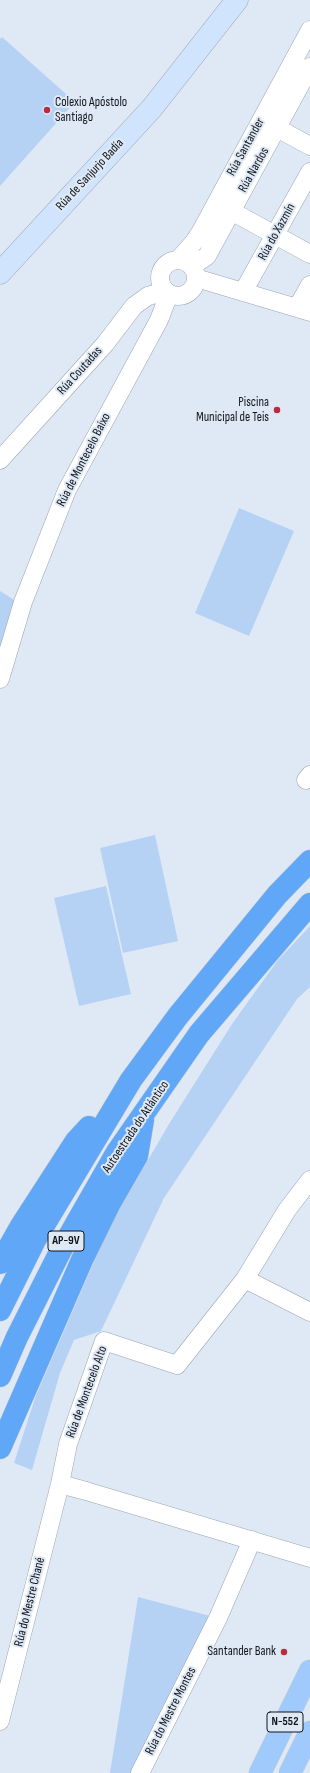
<!DOCTYPE html>
<html>
<head>
<meta charset="utf-8">
<style>
  body { margin:0 }
  canvas { display:block; background:#dfe9f6 }
</style>
</head>
<body>
<canvas width="310" height="1773"></canvas>
<script>
const ctx = document.querySelector('canvas').getContext('2d');
ctx.lineJoin = 'round';
function fill(path, color) {
  ctx.fillStyle = color;
  ctx.fill(path, 'evenodd');
}
function poly(rows) {
  const path = new Path2D();
  for (const r of rows) {
    if (r.length === 3) {
      path.moveTo(r[0] + r[2], r[1]);
      path.arc(r[0], r[1], r[2], 0, 2 * Math.PI);
      continue;
    }
    path.moveTo(r[0], r[1]);
    for (let i = 2; i < r.length; i += 2) path.lineTo(r[i], r[i + 1]);
  }
  return path;
}
function strokePath(path, color, width, dash) {
  ctx.strokeStyle = color;
  ctx.lineWidth = width;
  ctx.lineCap = dash ? 'butt' : 'round';
  ctx.setLineDash(dash || []);
  ctx.stroke(path);
}
function label(font, color, halo, rows, align = 'center') {
  ctx.font = font + ' "Sofia Sans Condensed",sans-serif';
  ctx.lineWidth = 4;
  ctx.setLineDash([]);
  ctx.textBaseline = 'middle';
  ctx.strokeStyle = halo;
  ctx.fillStyle = color;
  for (const [text, x, y, turn = 0] of rows) {
    ctx.save();
    ctx.translate(x, y);
    ctx.rotate((+turn || 0) * Math.PI / 180);
    ctx.textAlign = isNaN(turn) ? turn : align;
    if (halo) ctx.strokeText(text, 0, 0);
    ctx.fillText(text, 0, 0);
    ctx.restore();
  }
}
const green = poly([
  [2,37,75,102,0,186,0,39],
  [239,508,294,531,249,636,195,613],
  [0,591,16,601,0,653],
  [155,835,178,941,123,953,100,848],
  [106,886,131,994,79,1006,54,898],
  [310,926,310,987,297,999,164,1198,101,1331,74,1340,60,1373,32,1470,14,1463,36,1395,110,1225,169,1124,232,1024,278,960],
  [138,1597,218,1618,140,1773,110,1773]
]);
const street = poly([
  [277,128,310,146],
  [231,211,310,254],
  [178,260,194,242,200,233,310,30],
  [178,278,18],
  [192,266,207,256,310,67],
  [196,278,310,312],
  [243,292,310,172],
  [297,308,310,285],
  [0,460,105,344,134,306,148,296,166,291],
  [0,679,23,602,67,490,159,320,169,294],
  [306,780,310,775],
  [245,1279,310,1312],
  [60,1484,86,1491,310,1558],
  [0,1721,60,1484,68,1444,104,1341,177,1365,245,1279,287,1210,310,1180],
  [140,1773,218,1618,252,1540]
]);
const secondary = poly([
  [0,273,152,108,237,0]
]);
const primary = poly([
  [260,1773,310,1671],
  [290,1773,310,1732]
]);
const highway = poly([
  [0,1263,21,1226,76,1141,89,1127],
  [0,1310,35,1240,131,1080,178,1016,277,895,310,861],
  [0,1376,17,1337,61,1250,117,1152,199,1034,310,904],
  [0,1448,82,1260,110,1203,137,1156,143,1120]
]);
const markers = [
  [47,110,4,"#bc2b3d"],
  [277,410,4,"#bc2b3d"],
  [284,1652,4,"#bc2b3d"]
];
const shields = [
  [66,1241,36],
  [285,1722,36]
];
const shieldNames = [
  ["AP-9V",66,1241],
  ["N-552",285,1722]
];
const poiNames = [
  ["Colexio Apóstolo",55,103,"left"],
  ["Santiago",55,118,"left"],
  ["Piscina",269,403],
  ["Municipal de Teis",269,418],
  ["Santander Bank",276,1652]
];
const streetNames = [
  ["Rúa Santander",246,147,-61],
  ["Rúa Nardos",254,170,-61],
  ["Rúa de Sanjurjo Badía",90,175,-47],
  ["Rúa do Xazmín",277,232,-61],
  ["Rúa Coutadas",80,371,-48],
  ["Rúa de Montecelo Baixo",84,460,-63],
  ["Autoestrada do Atlántico",136,1127,-56],
  ["Rúa de Montecelo Alto",87,1392,-70],
  ["Rúa do Mestre Chané",30,1602,-76],
  ["Rúa do Mestre Montes",171,1711,-63]
];
fill(green, '#b5d2f5');
strokePath(street, '#9aa4af', 19);
strokePath(secondary, '#9aa4af', 23);
strokePath(primary, '#cbcccc', 23);
strokePath(highway, '#cbcccc', 23);
strokePath(street, '#fff', 18);
strokePath(secondary, '#d0e5fd', 22);
strokePath(primary, '#a0cafb', 22);
strokePath(highway, '#61a7f8', 22);
for (const [x, y, r, color] of markers) {
  const dot = new Path2D();
  dot.arc(x, y, r, 0, 2 * Math.PI);
  ctx.fillStyle = color;
  ctx.fill(dot);
  strokePath(dot, '#dfe9f6', 1.5);
}
for (const [x, y, w] of shields) {
  const box = new Path2D();
  box.roundRect(x - w / 2, y - 10, w, 20, 3);
  ctx.fillStyle = '#dfe9f6';
  ctx.fill(box);
  strokePath(box, '#111519', 1);
}
label('bold 12px', '#111519', null, shieldNames);
label('13px', '#111519', '#dfe9f6', poiNames, 'right');
label('13px', '#111519', '#dfe9f6', streetNames);
</script>
</body>
</html>
